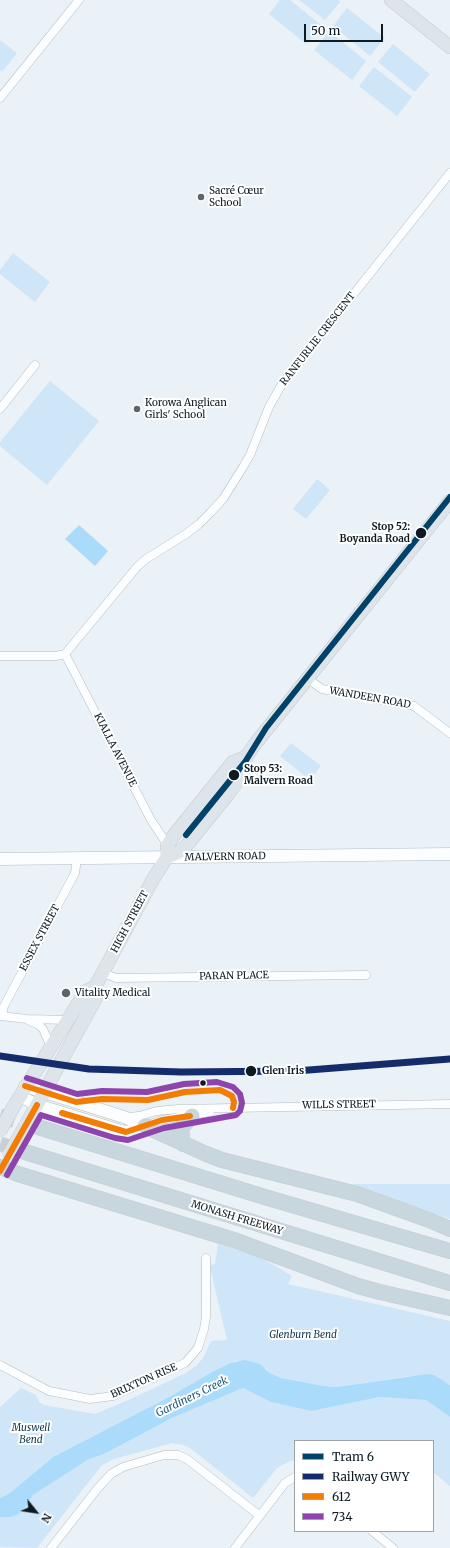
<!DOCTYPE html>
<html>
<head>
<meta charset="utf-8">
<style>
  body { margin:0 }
  #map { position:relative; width:450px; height:1548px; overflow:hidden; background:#eaf1f7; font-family:Merriweather,serif }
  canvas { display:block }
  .legend { position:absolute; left:294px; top:1440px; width:140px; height:92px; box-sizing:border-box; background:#fff; border:1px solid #9ea3a7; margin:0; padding:5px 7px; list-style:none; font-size:12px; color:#0d1a22 }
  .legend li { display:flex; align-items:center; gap:8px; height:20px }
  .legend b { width:20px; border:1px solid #9ea3a7 }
  .north { position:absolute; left:16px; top:1492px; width:40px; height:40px; -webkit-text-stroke:3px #fff; paint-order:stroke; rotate:120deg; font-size:11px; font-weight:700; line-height:16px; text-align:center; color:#0d1a22 }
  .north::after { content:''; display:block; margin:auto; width:14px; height:18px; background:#0d1a22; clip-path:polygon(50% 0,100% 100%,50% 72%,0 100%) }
  .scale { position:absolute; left:304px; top:24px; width:79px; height:18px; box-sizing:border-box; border:2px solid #0d1a22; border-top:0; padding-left:5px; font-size:12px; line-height:14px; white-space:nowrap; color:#0d1a22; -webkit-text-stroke:3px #fff; paint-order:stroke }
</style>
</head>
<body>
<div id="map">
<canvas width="450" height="1548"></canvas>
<ul class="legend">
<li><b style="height:5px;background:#01426a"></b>Tram 6</li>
<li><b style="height:5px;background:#152c6b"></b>Railway GWY</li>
<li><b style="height:5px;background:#f37d02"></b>612</li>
<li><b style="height:5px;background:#8e44ad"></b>734</li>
</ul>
<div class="north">N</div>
<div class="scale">50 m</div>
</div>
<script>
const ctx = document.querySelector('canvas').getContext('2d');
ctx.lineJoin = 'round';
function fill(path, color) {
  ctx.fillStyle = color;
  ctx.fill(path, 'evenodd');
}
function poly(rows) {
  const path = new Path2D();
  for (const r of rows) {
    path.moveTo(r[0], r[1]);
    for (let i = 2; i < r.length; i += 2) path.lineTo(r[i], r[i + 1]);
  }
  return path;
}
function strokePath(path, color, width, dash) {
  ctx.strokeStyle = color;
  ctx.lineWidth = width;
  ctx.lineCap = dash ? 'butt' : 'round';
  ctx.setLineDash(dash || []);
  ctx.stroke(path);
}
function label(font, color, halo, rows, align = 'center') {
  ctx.font = font + ' Merriweather,serif';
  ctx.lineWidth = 4;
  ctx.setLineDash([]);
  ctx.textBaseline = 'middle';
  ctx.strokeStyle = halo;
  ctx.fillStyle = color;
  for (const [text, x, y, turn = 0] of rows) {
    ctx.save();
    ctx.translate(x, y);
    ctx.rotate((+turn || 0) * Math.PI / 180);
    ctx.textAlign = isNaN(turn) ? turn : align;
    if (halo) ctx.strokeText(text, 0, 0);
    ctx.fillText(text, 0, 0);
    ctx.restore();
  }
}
const green = poly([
  [280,0,290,0,321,25,306,44,269,14],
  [299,0,338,0,340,2,325,20],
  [347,8,385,38,370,56,333,26],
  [329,31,366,61,352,80,314,50],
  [0,40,17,53,2,72,0,70],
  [393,44,430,74,415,92,378,62],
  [374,67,412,97,397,116,359,86],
  [13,253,50,282,35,302,0,274,0,270],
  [50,381,99,421,47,485,0,446,0,442],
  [317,479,330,490,306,519,293,509],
  [291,743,321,766,310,780,280,756],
  [351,1184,450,1184,450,1219],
  [218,1244,257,1256,272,1264,292,1276,288,1284,450,1321,450,1385,446,1382,409,1376,337,1387,324,1386,281,1378,270,1373,266,1368,236,1361,230,1363,212,1372,171,1396,53,1457,10,1493,0,1498,0,1407,21,1388,36,1395,39,1402,44,1405,95,1414,126,1401,184,1374,196,1366,203,1358,211,1341,227,1340,210,1267,212,1265,215,1264],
  [243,1388,271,1402,311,1411,380,1397,426,1400,450,1417,450,1486,433,1472,433,1441,295,1441,295,1460,288,1462,277,1468,253,1498,190,1448,183,1445,172,1443,114,1459,102,1465,37,1548,0,1547,0,1517,11,1517,25,1508,33,1495,57,1478,87,1460,104,1454,172,1418]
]);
const water = poly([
  [79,525,108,551,95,566,65,539],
  [245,1360,260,1364,270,1373,281,1378,324,1386,337,1387,427,1374,434,1375,450,1385,450,1417,426,1400,380,1397,311,1411,271,1402,243,1388,172,1418,104,1454,87,1460,33,1495,25,1508,17,1515,11,1517,0,1517,0,1498,10,1493,53,1457,171,1396,212,1372,230,1363]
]);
const motorwayTunnel = poly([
  [0,1116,38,1127],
  [0,1144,25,1152]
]);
const minor = poly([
  [0,98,79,0],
  [0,409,35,365],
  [65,654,151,820,167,844],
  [0,656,56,656,65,654,137,567,146,559,186,534,199,524,210,513,223,499,243,467,250,455,269,407,282,384,450,173],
  [308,679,322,689,414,706,450,733],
  [103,973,116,978,366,975],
  [0,1016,27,1019,69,1020],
  [2,1016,4,1006,75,873,77,859],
  [28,1020,39,1025,43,1029,51,1047],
  [128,1117,139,1116,157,1111,178,1109,450,1104],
  [145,1126,162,1120,210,1112],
  [0,1365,49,1391,90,1399,113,1396,185,1363,198,1348,204,1329,206,1317,206,1258],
  [372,1531,393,1548],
  [51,1548,98,1488,111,1474,123,1467,164,1455,178,1455,187,1459,260,1516],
  [235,1548,285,1483,295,1477]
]);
const secondary = poly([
  [0,859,450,854],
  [25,1086,124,1117,145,1126],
  [20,1096,37,1105,121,1131,128,1132,145,1126]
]);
const primary = poly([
  [391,0,450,47],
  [167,857,167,846,174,835,233,762,246,757],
  [14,1106,86,991,95,987],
  [33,1112,97,996,95,987,152,881,167,857,179,852,186,846,229,793,244,772,246,757,255,744,450,501]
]);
const motorway = poly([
  [145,1126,204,1153,222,1160,357,1194,429,1220,450,1229],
  [38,1127,268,1198,450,1251],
  [183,1144,181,1128,192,1116],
  [25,1152,450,1283],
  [0,1167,18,1174,237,1241,358,1286,380,1292,450,1308]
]);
const primaryBridge = poly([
  [0,1131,14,1106],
  [9,1155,33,1112]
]);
const bus1 = poly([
  [25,1086,76,1102,102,1099,148,1100,185,1092,220,1090,232,1096,234,1102,233,1108],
  [62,1113,126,1132,162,1120,190,1116],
  [0,1171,37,1105]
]);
const bus2 = poly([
  [7,1175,41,1115,115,1138,128,1140,164,1128,236,1115,240,1111,242,1103,240,1094,233,1087,217,1082,184,1084,147,1092,102,1091,77,1094,27,1078]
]);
const rail1 = poly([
  [0,1056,89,1069,181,1072,296,1071,450,1059]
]);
const tram1 = poly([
  [186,835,245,762,266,728,450,497]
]);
const markers = [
  [201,197,4,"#5a656d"],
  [137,409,4,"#5a656d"],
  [421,533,6,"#0d1a22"],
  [234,775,6,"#0d1a22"],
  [66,993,5,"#5a656d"],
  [251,1071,6,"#0d1a22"],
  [203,1083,3.5,"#0d1a22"]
];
const poiNames = [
  ["Sacré Cœur",209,191],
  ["School",209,203],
  ["Korowa Anglican",145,403],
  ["Girls' School",145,415],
  ["Vitality Medical",75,993]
];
const streetNames = [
  ["RANFURLIE CRESCENT",318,339,-52],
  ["WANDEEN ROAD",370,698,10],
  ["KIALLA AVENUE",115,750,63],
  ["MALVERN ROAD",225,857,-1],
  ["HIGH STREET",130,922,-62],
  ["ESSEX STREET",40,938,-62],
  ["PARAN PLACE",234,976,-1],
  ["WILLS STREET",339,1105,-1],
  ["MONASH FREEWAY",237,1218,17],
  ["BRIXTON RISE",144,1381,-24]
];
const stopNames = [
  ["Stop 52:",410,527,"right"],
  ["Boyanda Road",410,539,"right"],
  ["Stop 53:",244,769],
  ["Malvern Road",244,781],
  ["Glen Iris",262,1071]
];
const parkNames = [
  ["Glenburn Bend",303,1335],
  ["Muswell",31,1428],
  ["Bend",31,1440]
];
const waterNames = [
  ["Gardiners Creek",192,1397,-26]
];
fill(green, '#cee6f7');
fill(water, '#abdbfb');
strokePath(motorwayTunnel, '#c9d1d7', 15, [15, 8]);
strokePath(minor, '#b4bdc4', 9);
strokePath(secondary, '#b4bdc4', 13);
strokePath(primary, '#c7ccd0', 14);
strokePath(motorway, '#c7ccd0', 16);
strokePath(minor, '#fcfdfe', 8);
strokePath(secondary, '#fcfdfe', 12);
strokePath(primary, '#dde5ea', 13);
strokePath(motorway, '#c8d6de', 15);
strokePath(primaryBridge, '#c7ccd0', 14, []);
strokePath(primaryBridge, '#dde5ea', 13);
strokePath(bus1, '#f37d02', 6);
strokePath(bus2, '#8e44ad', 6);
strokePath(rail1, '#152c6b', 7);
strokePath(tram1, '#01426a', 6);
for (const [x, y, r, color] of markers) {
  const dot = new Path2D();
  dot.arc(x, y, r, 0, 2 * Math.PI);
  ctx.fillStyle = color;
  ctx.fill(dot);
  strokePath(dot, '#fff', 1.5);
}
label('10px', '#0d1a22', '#fff', poiNames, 'left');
label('10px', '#0d1a22', '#fff', streetNames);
label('bold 10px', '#0d1a22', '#fff', stopNames, 'left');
label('italic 10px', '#10354b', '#fff', parkNames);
label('italic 11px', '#1d5b7f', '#fff', waterNames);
</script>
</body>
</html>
